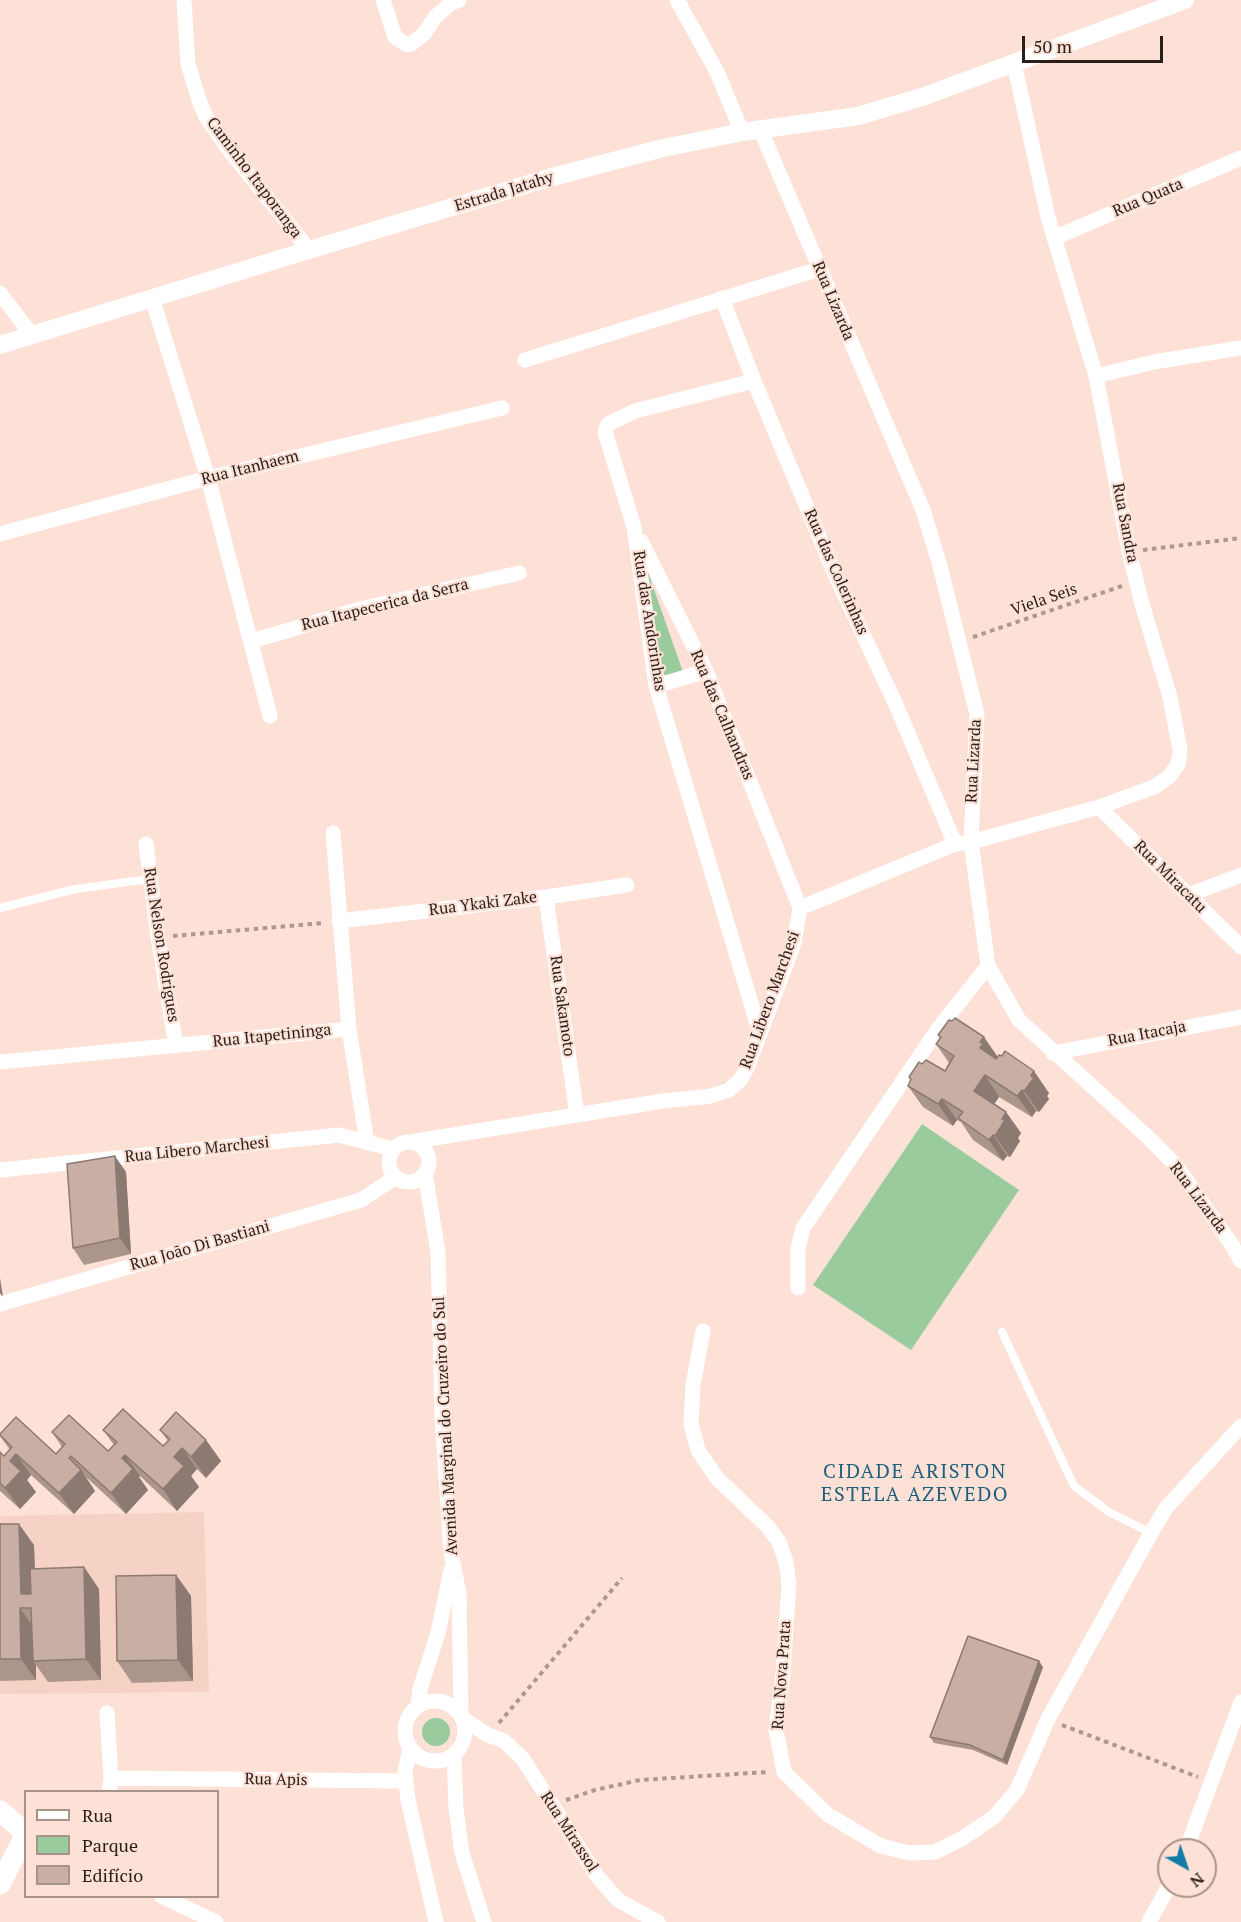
<!DOCTYPE html>
<html>
<head>
<meta charset="utf-8">
<style>
  body { margin:0 }
  #map { position:relative; width:1241px; height:1922px; overflow:hidden; background:#fde1d6; font-family:"PT Serif",serif }
  canvas { display:block }
  .legend { position:absolute; left:24px; top:1790px; width:195px; height:108px; box-sizing:border-box; background:#fde1d6; border:2px solid #a8938b; margin:0; padding:8px 10px; list-style:none; font-size:18px; color:#281e1a }
  .legend li { display:flex; align-items:center; gap:12px; height:30px }
  .legend b { width:30px; border:2px solid #a8938b }
  .north { position:absolute; left:1157px; top:1838px; width:60px; height:60px; box-sizing:border-box; background:#fde1d6; border:2px solid #a8938b; border-radius:50%; rotate:140deg; font-size:16px; font-weight:700; line-height:24px; text-align:center; color:#281e1a }
  .north::after { content:''; display:block; margin:auto; width:21px; height:27px; background:#137ca6; clip-path:polygon(50% 0,100% 100%,50% 72%,0 100%) }
  .scale { position:absolute; left:1022px; top:36px; width:141px; height:27px; box-sizing:border-box; border:3px solid #281e1a; border-top:0; padding-left:8px; font-size:18px; line-height:21px; white-space:nowrap; color:#281e1a; -webkit-text-stroke:4px #fde1d6; paint-order:stroke }
</style>
</head>
<body>
<div id="map">
<canvas width="1241" height="1922"></canvas>
<ul class="legend">
<li><b style="height:8px;background:#fff"></b>Rua</li>
<li><b style="height:16px;background:#99cb9d"></b>Parque</li>
<li><b style="height:16px;background:#c8aea3"></b>Edifício</li>
</ul>
<div class="north">N</div>
<div class="scale">50 m</div>
</div>
<script>
const ctx = document.querySelector('canvas').getContext('2d');
ctx.lineJoin = 'round';
function fill(path, color) {
  ctx.fillStyle = color;
  ctx.fill(path, 'evenodd');
}
function poly(rows) {
  const path = new Path2D();
  for (const r of rows) {
    if (r.length === 3) {
      path.moveTo(r[0] + r[2], r[1]);
      path.arc(r[0], r[1], r[2], 0, 2 * Math.PI);
      continue;
    }
    path.moveTo(r[0], r[1]);
    for (let i = 2; i < r.length; i += 2) path.lineTo(r[i], r[i + 1]);
  }
  return path;
}
function strokePath(path, color, width, dash) {
  ctx.strokeStyle = color;
  ctx.lineWidth = width;
  ctx.lineCap = dash ? 'butt' : 'round';
  ctx.setLineDash(dash || []);
  ctx.stroke(path);
}
function label(font, color, halo, rows, align = 'center') {
  ctx.font = font + ' "PT Serif",serif';
  ctx.lineWidth = 4.5;
  ctx.setLineDash([]);
  ctx.textBaseline = 'middle';
  ctx.strokeStyle = halo;
  ctx.fillStyle = color;
  for (const [text, x, y, turn = 0] of rows) {
    ctx.save();
    ctx.translate(x, y);
    ctx.rotate((+turn || 0) * Math.PI / 180);
    ctx.textAlign = isNaN(turn) ? turn : align;
    if (halo) ctx.strokeText(text, 0, 0);
    ctx.fillText(text, 0, 0);
    ctx.restore();
  }
}
const built = poly([
  [204,1512,209,1692,0,1694,0,1516]
]);
const green = poly([
  [636,538,683,672,665,678],
  [922,1124,1019,1190,911,1350,813,1285],
  [436,1732,14]
]);
const path = poly([
  [1143,550,1241,538],
  [973,637,1122,586],
  [173,936,323,923],
  [499,1723,622,1578],
  [1062,1725,1198,1777],
  [566,1800,595,1790,640,1780,768,1772]
]);
const service = poly([
  [0,908,75,889,150,879],
  [1002,1332,1074,1486,1109,1512,1151,1533]
]);
const minor = poly([
  [184,0,188,64,200,103,206,117,227,147,309,250],
  [383,0,395,37,407,45,411,44,424,34,435,17,450,4,459,0],
  [677,0,717,72,742,132],
  [761,131,923,510,939,562,977,714,971,842,988,966,1019,1020,1150,1139,1178,1168,1230,1242,1241,1261],
  [1054,238,1241,158],
  [0,293,31,334],
  [152,298,208,478,270,716],
  [722,298,754,381,834,572,896,705,955,844],
  [525,360,819,269],
  [1096,376,1154,362,1241,348],
  [754,381,635,411,608,424,605,432,634,527,656,686,760,1033],
  [0,534,208,478,502,408],
  [641,541,706,671,800,908],
  [252,641,360,609,519,573],
  [656,686,706,671],
  [1099,807,1241,947],
  [333,833,349,1029,367,1143],
  [146,844,158,937,176,1046],
  [1189,895,1241,875],
  [546,897,577,1115],
  [800,908,955,844,971,842,1099,807,1154,787,1170,776,1178,764,1180,750,1170,697,1142,604,1129,551,1096,376,1048,217,1014,63],
  [339,921,546,897,627,885],
  [1053,1053,1241,1017],
  [0,1062,349,1029],
  [410,1142,663,1101,711,1096,729,1090,740,1080,747,1068,794,943,800,908],
  [409,1162,20],
  [0,1170,339,1135,393,1149],
  [425,1173,438,1252,442,1416,451,1552,459,1594,461,1715],
  [798,1288,798,1249,803,1228,938,1029,988,966],
  [0,1304,361,1200,396,1177],
  [703,1331,693,1385,691,1424,698,1450,717,1478,768,1527,779,1542,786,1562,789,1584,783,1673,776,1730,784,1772,828,1815,881,1846,909,1853,935,1852,963,1838,994,1817,1017,1790,1048,1719,1151,1533,1166,1508,1241,1426],
  [435,1731,30],
  [418,1706,420,1689,438,1633,451,1570],
  [107,1713,111,1778,109,1792],
  [462,1718,488,1735,504,1741,523,1759,597,1876,618,1900,658,1922],
  [410,1747,405,1772,408,1800,436,1922],
  [454,1754,456,1808,462,1853,484,1922],
  [111,1778,405,1781],
  [1186,1850,1241,1702],
  [161,1896,216,1922],
  [1149,1922,1169,1886]
]);
const tertiary = poly([
  [0,345,309,250,552,177,659,149,742,132,858,116,922,97,1185,0]
]);
const secondary = poly([
  [0,1811,26,1833],
  [0,1884,26,1834]
]);
const wall = poly([
  [938,1035,984,1037,998,1057,1049,1093,1047,1096,1049,1099,1039,1112,1036,1111,1032,1117,999,1097,994,1104,1006,1112,1021,1133,1018,1138,1020,1141,1010,1157,1007,1156,1003,1161,973,1140,961,1122,957,1120,953,1126,923,1107,908,1086,911,1079,909,1077,922,1064,945,1071,949,1063,936,1044,940,1038],
  [126,1172,131,1254,84,1265,73,1248],
  [103,1430,163,1446,168,1441,160,1430,206,1440,221,1461,206,1478,197,1469,191,1476,199,1487,177,1511,140,1476,139,1477,148,1490,126,1514,86,1477,95,1491,74,1514,31,1475,27,1480,36,1492,20,1509,0,1491,0,1452,4,1456,10,1450,0,1436,56,1454,62,1447,52,1432,108,1451,114,1445],
  [0,1524,34,1545,35,1569,84,1567,99,1589,101,1680,48,1682,36,1665,36,1680,0,1681],
  [176,1575,191,1596,193,1681,132,1683,117,1661],
  [1043,1667,1007,1765,973,1750,934,1743,930,1737]
]);
const shadedWall = poly([
  [984,1037,998,1058,998,1065,980,1048,980,1042],
  [1034,1071,1049,1093,1047,1096,1049,1099,1039,1112,1024,1091],
  [985,1075,999,1097,989,1112,974,1091],
  [1022,1090,1036,1111,1032,1117,1017,1096],
  [942,1099,957,1120,953,1126,938,1104],
  [1006,1112,1021,1133,1018,1138,1020,1141,1010,1157,995,1136,1002,1119],
  [993,1135,1007,1156,1003,1161,989,1140],
  [115,1156,126,1172,131,1254,120,1238],
  [0,1278,3,1297,0,1293],
  [206,1440,221,1461,206,1478,191,1457],
  [182,1448,197,1469,191,1476,199,1487,177,1511,163,1489,174,1457],
  [16,1454,31,1475,27,1480,36,1492,20,1509,5,1488,10,1461],
  [125,1455,140,1476,139,1477,148,1490,126,1514,111,1493,122,1458],
  [81,1470,95,1491,74,1514,59,1493],
  [19,1524,34,1545,36,1614,21,1594],
  [84,1567,99,1589,101,1680,86,1659],
  [176,1575,191,1596,193,1681,178,1660],
  [20,1608,35,1629,33,1661,36,1665,36,1680,21,1659],
  [1039,1661,1043,1667,1007,1765,1003,1760]
]);
const building = poly([
  [955,1018,984,1037,980,1042,983,1044,980,1048,996,1059,999,1055,1002,1056,1005,1051,1034,1071,1031,1076,1034,1078,1024,1091,1022,1090,1017,1096,985,1075,974,1091,1006,1112,1002,1119,1005,1120,995,1136,993,1135,989,1140,958,1118,963,1112,942,1099,938,1104,908,1086,911,1079,909,1077,919,1062,922,1064,926,1060,945,1071,954,1056,936,1044,941,1037,938,1035,949,1020,952,1021,955,1018],
  [115,1156,120,1238,73,1248,67,1164,115,1156],
  [123,1409,163,1446,170,1439,160,1430,176,1412,206,1440,191,1457,182,1448,174,1457,184,1466,163,1489,125,1455,122,1458,133,1469,111,1493,71,1456,69,1458,81,1470,59,1493,16,1454,10,1461,21,1471,5,1488,0,1483,0,1452,4,1456,12,1447,0,1435,0,1434,16,1417,56,1454,65,1444,52,1432,69,1415,108,1451,117,1442,103,1430,123,1409],
  [0,1524,19,1524,21,1594,31,1594,30,1569,84,1567,86,1659,33,1661,31,1608,20,1608,21,1659,0,1659,0,1524],
  [176,1575,178,1660,117,1661,116,1576,176,1575],
  [968,1636,1039,1661,1003,1760,970,1745,930,1737,968,1636]
]);
const streetNames = [
  ["Caminho Itaporanga",254,178,53],
  ["Estrada Jatahy",504,192,-17],
  ["Rua Quata",1148,198,-23],
  ["Rua Lizarda",833,301,67],
  ["Rua Itanhaem",250,468,-14],
  ["Rua Sandra",1125,523,79],
  ["Rua das Colerinhas",836,572,66],
  ["Viela Seis",1044,600,-19],
  ["Rua Itapecerica da Serra",385,605,-14],
  ["Rua das Andorinhas",649,621,81],
  ["Rua das Calhandras",722,715,67],
  ["Rua Lizarda",974,761,-87],
  ["Rua Miracatu",1170,877,45],
  ["Rua Ykaki Zake",483,904,-7],
  ["Rua Nelson Rodrigues",161,945,81],
  ["Rua Libero Marchesi",770,1000,-70],
  ["Rua Sakamoto",562,1006,82],
  ["Rua Itacaja",1147,1034,-11],
  ["Rua Itapetininga",272,1036,-6],
  ["Rua Libero Marchesi",197,1150,-6],
  ["Rua Lizarda",1198,1198,53],
  ["Rua João Di Bastiani",200,1246,-16],
  ["Avenida Marginal do Cruzeiro do Sul",446,1426,-93],
  ["Rua Nova Prata",782,1675,-86],
  ["Rua Apis",276,1780,1],
  ["Rua Mirassol",569,1832,57]
];
const quarterNames = [
  ["CIDADE ARISTON",915,1472],
  ["ESTELA AZEVEDO",915,1495]
];
fill(built, '#f5d2c4');
fill(green, '#99cb9d');
strokePath(path, '#ad9890', 4, [4.5, 4.5]);
strokePath(service, '#fff', 8);
strokePath(minor, '#fff', 15);
strokePath(tertiary, '#fff', 18);
strokePath(secondary, '#fff', 21);
fill(wall, '#ac968c');
fill(shadedWall, '#8c7a72');
fill(building, '#c8aea3');
strokePath(building, '#8c7a72', 1.5);
label('16px', '#281e1a', '#fde1d6', streetNames);
ctx.letterSpacing = '1.5px';
label('20px', '#1e5f7d', '#fde1d6', quarterNames);
ctx.letterSpacing = '0px';
</script>
</body>
</html>
